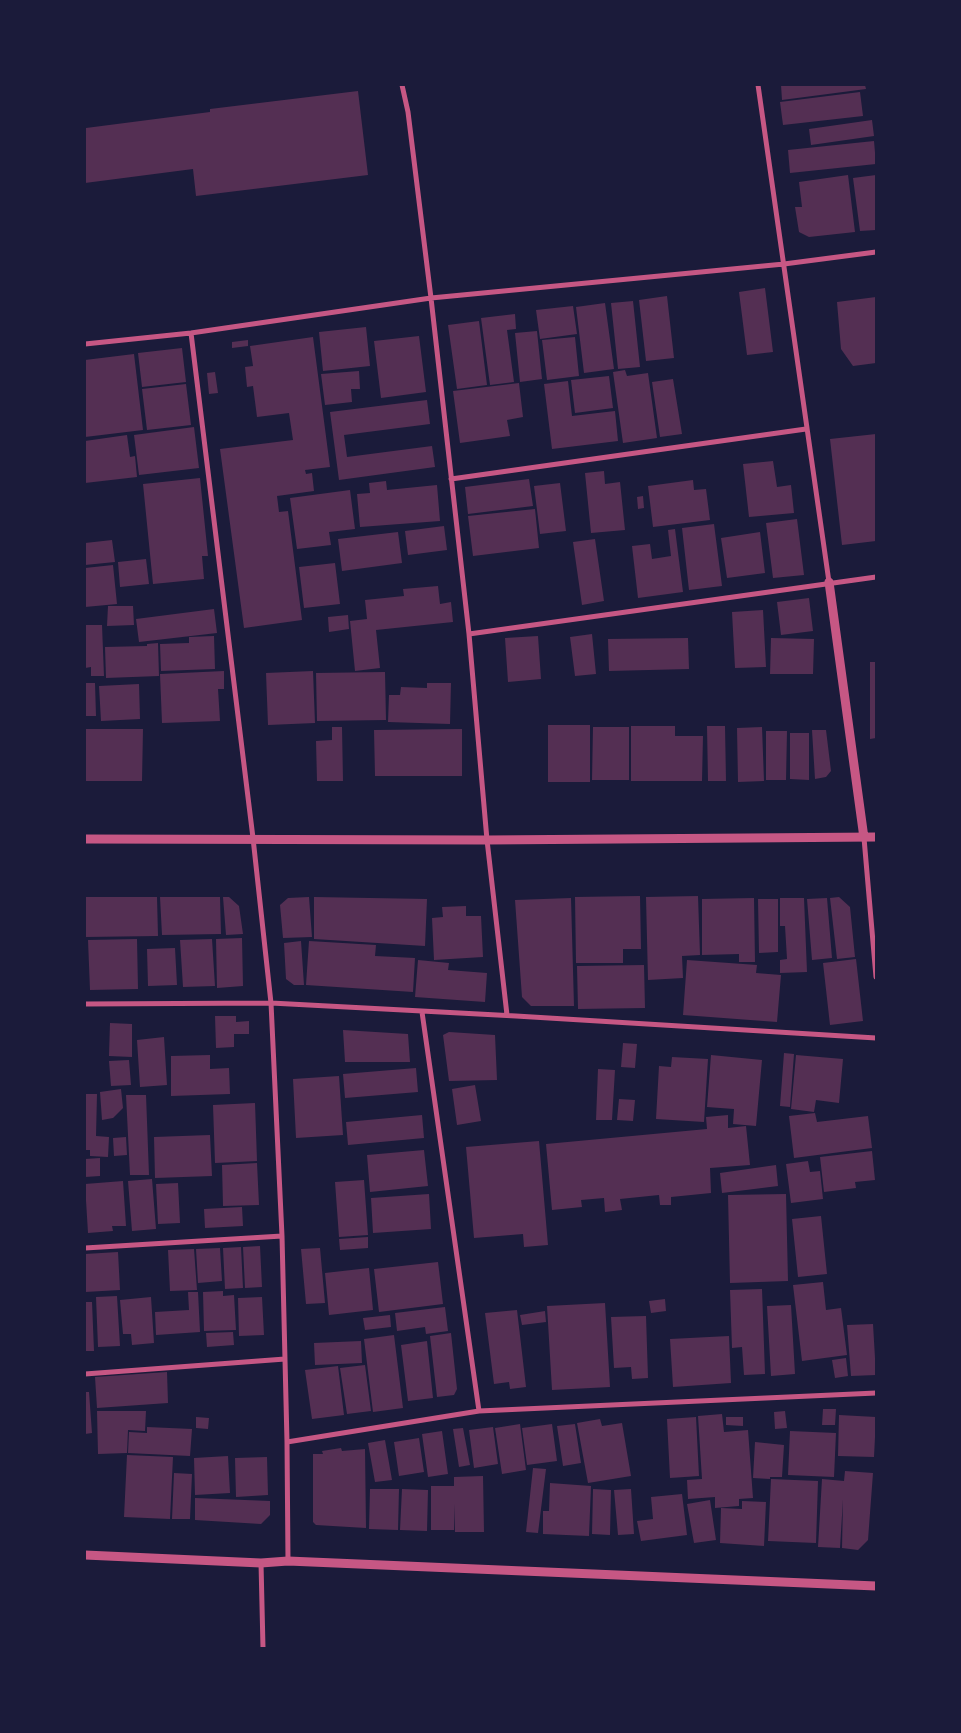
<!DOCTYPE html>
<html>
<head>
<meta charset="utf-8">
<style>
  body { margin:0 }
  #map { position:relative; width:961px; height:1733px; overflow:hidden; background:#1b1b3a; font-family:Inter,sans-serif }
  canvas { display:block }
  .frame { position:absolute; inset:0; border:86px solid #1b1b3a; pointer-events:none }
</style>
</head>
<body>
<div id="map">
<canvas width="961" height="1733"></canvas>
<div class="frame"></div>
</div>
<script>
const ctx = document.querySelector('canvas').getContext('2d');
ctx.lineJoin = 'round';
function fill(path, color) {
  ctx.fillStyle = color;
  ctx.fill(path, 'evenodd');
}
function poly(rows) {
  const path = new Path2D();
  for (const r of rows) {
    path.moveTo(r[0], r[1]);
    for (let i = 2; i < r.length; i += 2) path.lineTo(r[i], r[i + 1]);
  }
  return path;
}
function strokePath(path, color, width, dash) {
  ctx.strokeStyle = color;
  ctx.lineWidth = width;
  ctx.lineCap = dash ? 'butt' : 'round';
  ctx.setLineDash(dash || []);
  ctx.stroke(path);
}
const building = poly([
  [781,85,865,85,866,89,782,100],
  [358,91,368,175,196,196,193,169,85,183,86,128,210,112,210,109],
  [860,92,863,116,783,125,780,102],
  [872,120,874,136,811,145,809,129],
  [874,141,876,164,790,173,788,150],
  [848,175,855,232,809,237,799,232,795,207,802,207,799,182],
  [876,175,876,230,860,231,853,178],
  [765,288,773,352,747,355,739,292],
  [667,296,674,358,646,361,639,300],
  [876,297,876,363,853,366,841,349,837,302],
  [633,301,640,367,618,369,611,303],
  [605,303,614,369,584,373,576,307],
  [573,306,577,334,540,339,536,310],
  [515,314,516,329,507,330,514,382,490,385,481,318],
  [479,321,487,385,457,389,448,325],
  [366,327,370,366,323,371,319,332],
  [537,331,542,379,520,382,515,333],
  [419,336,426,392,381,398,374,341],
  [313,337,330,467,305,470,306,474,312,473,314,491,277,496,279,512,288,511,302,620,244,628,220,449,293,440,289,413,257,417,253,386,247,387,245,367,253,366,250,346],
  [575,337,579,376,547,380,542,340],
  [248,340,248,346,232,348,232,342],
  [182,348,186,382,142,387,138,353],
  [134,354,143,430,85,437,85,360],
  [625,370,627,376,648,373,657,438,623,443,613,372],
  [359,371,360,389,351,389,352,402,325,405,321,374],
  [215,372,218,393,209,394,207,373],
  [609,376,613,408,575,413,571,380],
  [673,379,682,434,660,437,652,382],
  [568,381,572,416,615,411,618,441,552,449,544,384],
  [519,383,523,417,507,420,510,436,460,443,453,391],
  [186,384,191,425,147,430,142,389],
  [427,400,430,424,344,435,347,457,432,446,435,467,339,480,330,412],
  [194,427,199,468,139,475,134,435],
  [876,434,876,541,842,545,830,439],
  [127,435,130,457,135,456,137,477,85,483,85,441],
  [773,461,777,487,791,485,794,513,749,517,743,464],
  [604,471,605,484,620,482,625,530,591,533,585,473],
  [200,478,208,556,202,556,204,579,153,584,143,484],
  [529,479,533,506,468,514,465,487],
  [693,480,694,490,706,489,710,520,653,527,648,486],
  [386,481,387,490,437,485,440,521,360,527,357,494,370,493,369,483],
  [560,483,566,531,540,534,534,486],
  [350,490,355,529,329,532,331,545,297,549,290,498],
  [643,496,644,508,638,509,637,497],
  [535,509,539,548,473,556,468,516],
  [797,519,804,575,773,578,766,523],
  [714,524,722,586,689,590,682,528],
  [444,526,447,550,408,555,405,531],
  [675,529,683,592,638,598,632,546,650,544,652,559,671,556,668,530],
  [398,532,402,563,342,571,338,539],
  [760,532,765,573,727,578,721,538],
  [595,539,604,601,582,605,573,542],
  [112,540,115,562,85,565,85,543],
  [146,559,149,584,120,587,118,562],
  [335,563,340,604,304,608,299,567],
  [113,565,117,604,85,607,85,568],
  [438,586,440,604,451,602,453,622,376,630,380,668,355,671,350,621,367,619,365,600,404,596,403,589],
  [809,598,813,631,781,635,777,602],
  [108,606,133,606,134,625,107,626],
  [214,609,217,633,139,642,136,619],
  [763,610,766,667,735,668,732,612],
  [348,615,349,629,329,632,328,617],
  [85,625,102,625,104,676,91,676,91,667,85,668],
  [592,634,596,674,575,676,570,637],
  [214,636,215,669,161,671,160,644,189,643,189,637],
  [538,636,541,679,508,682,505,638],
  [688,638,689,669,609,671,608,639],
  [771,638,814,639,813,674,770,674],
  [158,643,159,676,106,678,105,647,147,646,147,644],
  [870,662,876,662,876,738,870,739],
  [224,671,224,689,218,689,220,721,162,723,160,674],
  [313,671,315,723,268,725,266,673],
  [385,672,386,720,317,721,316,673],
  [85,683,95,683,96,716,85,716],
  [427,683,451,683,450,724,388,722,389,695,400,695,401,687,427,688],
  [139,684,140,719,101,721,99,686],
  [548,725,590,725,590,782,548,782],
  [631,726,675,726,675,736,703,736,702,781,631,781],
  [707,726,725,726,726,781,708,781],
  [332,727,342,727,343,781,317,781,316,741,332,740],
  [593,727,629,727,629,780,592,780],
  [762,727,764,781,738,782,737,728],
  [85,729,143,729,142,781,85,781],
  [462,729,462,776,375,776,374,730],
  [812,730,826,730,831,771,826,777,815,779],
  [766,731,787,731,786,780,766,780],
  [790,733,809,733,809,780,790,779],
  [640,896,641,949,623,949,623,963,576,963,575,897],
  [698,896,700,955,682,956,683,978,648,980,646,897],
  [85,897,157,897,158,936,85,937],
  [160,897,220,897,221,934,162,935],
  [223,897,229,897,239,906,243,934,226,935],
  [309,897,312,937,283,938,280,905,288,898],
  [314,897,427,899,425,946,314,939],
  [839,897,850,907,855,957,837,959,830,898],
  [571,898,574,1006,531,1006,522,997,515,900],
  [754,898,755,962,739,962,739,954,702,955,702,899],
  [780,898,804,898,807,972,780,973,780,960,787,959,785,926,780,926],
  [827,898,832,958,812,960,807,899],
  [758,899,778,899,778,952,759,953],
  [466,906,466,916,481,916,483,957,434,960,432,918,443,917,442,907],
  [242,938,243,986,217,988,216,939],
  [137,939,138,989,90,990,88,940],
  [212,939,215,986,183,987,180,940],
  [301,941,304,985,294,985,286,979,284,943],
  [309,941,376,945,375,956,415,958,413,992,306,985],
  [175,948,177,985,148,986,147,949],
  [856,959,863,1021,830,1025,823,963],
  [418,960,449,963,448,970,487,973,485,1002,415,997],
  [687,960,757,965,756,973,781,975,777,1022,683,1015],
  [644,965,645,1008,578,1009,577,966],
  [215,1016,236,1016,236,1022,249,1021,249,1034,234,1034,234,1047,216,1048],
  [110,1023,132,1024,132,1057,109,1056],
  [343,1030,408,1034,410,1062,345,1062],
  [449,1032,495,1035,497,1080,449,1081,443,1035],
  [164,1037,167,1085,140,1087,137,1040],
  [623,1043,637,1044,635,1068,621,1067],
  [784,1053,794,1054,790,1107,780,1106],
  [210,1055,210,1069,229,1068,230,1094,171,1096,171,1056],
  [711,1055,762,1060,756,1126,733,1124,734,1109,707,1107],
  [796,1055,843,1059,839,1103,816,1100,814,1112,791,1109],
  [672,1057,708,1059,704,1122,656,1119,659,1066,671,1067],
  [129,1060,131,1085,111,1086,109,1061],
  [416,1068,418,1092,345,1098,343,1074],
  [598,1069,615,1070,612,1120,596,1120],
  [339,1076,343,1135,296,1138,293,1079],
  [475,1085,481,1121,457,1125,452,1089],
  [121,1089,123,1108,113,1118,102,1120,100,1092],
  [85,1094,97,1094,96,1136,109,1137,108,1157,90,1156,90,1150,85,1150],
  [126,1095,146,1095,149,1175,130,1175],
  [619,1099,635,1100,633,1121,617,1120],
  [255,1103,257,1161,215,1163,213,1105],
  [815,1113,817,1122,868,1116,872,1148,794,1158,789,1116],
  [422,1115,424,1138,348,1145,346,1122],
  [728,1115,728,1128,746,1126,750,1165,710,1168,711,1193,671,1197,671,1205,660,1205,659,1195,620,1199,622,1210,605,1212,604,1198,581,1200,582,1207,552,1210,546,1144,707,1129,706,1117],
  [210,1135,212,1176,155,1178,154,1137],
  [126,1137,127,1155,114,1156,113,1138],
  [539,1141,548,1245,524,1247,523,1234,474,1238,466,1147],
  [424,1150,428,1186,370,1192,367,1155],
  [872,1151,875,1180,855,1182,856,1188,824,1192,820,1157],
  [100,1158,100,1176,85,1177,85,1159],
  [808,1161,810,1172,820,1171,823,1199,791,1203,786,1164],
  [257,1163,259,1205,223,1206,222,1165],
  [776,1165,778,1186,722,1193,720,1173],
  [152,1179,156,1229,132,1231,128,1181],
  [364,1180,368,1235,339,1237,335,1182],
  [123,1181,126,1226,112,1226,113,1231,88,1233,85,1184],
  [178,1183,180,1223,158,1224,156,1184],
  [429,1194,431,1229,373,1233,371,1198],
  [786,1194,788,1281,730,1283,728,1195],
  [242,1207,243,1226,205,1228,204,1209],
  [821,1216,827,1274,798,1277,792,1219],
  [368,1237,368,1248,340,1250,339,1239],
  [260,1246,262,1287,245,1288,243,1247],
  [241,1247,243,1288,225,1289,223,1248],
  [220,1248,222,1281,198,1283,196,1249],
  [320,1248,325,1303,306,1304,301,1249],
  [194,1249,197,1290,170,1291,168,1250],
  [118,1252,120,1290,85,1292,85,1254],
  [438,1262,443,1304,379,1312,374,1269],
  [369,1268,373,1310,329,1315,325,1273],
  [823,1282,826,1310,841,1308,847,1355,802,1361,793,1285],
  [762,1289,765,1374,744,1375,742,1347,732,1348,730,1290],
  [223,1291,223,1296,234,1295,236,1330,204,1331,203,1292],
  [188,1292,198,1292,200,1332,156,1335,155,1312,189,1310],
  [117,1296,120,1346,98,1347,96,1297],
  [151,1297,154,1343,132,1345,131,1334,123,1334,120,1300],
  [262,1297,264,1335,239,1336,238,1298],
  [665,1299,666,1311,651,1313,649,1301],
  [85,1302,92,1302,94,1351,85,1351],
  [605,1303,610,1387,552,1390,547,1306],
  [791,1305,795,1374,771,1376,767,1306],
  [445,1307,448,1331,426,1334,425,1327,397,1331,395,1313],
  [517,1310,526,1387,510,1389,509,1382,494,1384,485,1313],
  [545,1311,546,1322,522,1325,520,1315],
  [390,1315,391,1327,365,1330,363,1318],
  [646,1316,648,1378,632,1379,631,1367,614,1368,611,1317],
  [873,1324,876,1375,851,1376,847,1325],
  [233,1332,234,1345,207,1347,206,1333],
  [451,1333,457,1389,454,1395,437,1397,430,1336],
  [394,1335,403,1408,373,1412,364,1339],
  [729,1336,731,1383,673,1387,670,1339],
  [361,1341,362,1363,315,1365,314,1343],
  [427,1341,433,1398,408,1401,401,1345],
  [846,1358,848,1376,835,1378,832,1360],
  [365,1365,371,1411,347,1414,340,1368],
  [338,1366,344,1415,312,1419,305,1370],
  [167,1372,168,1403,97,1408,95,1377],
  [85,1392,89,1392,92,1433,85,1434],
  [823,1409,836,1409,835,1425,822,1425],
  [97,1411,146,1411,145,1431,128,1430,127,1453,98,1454],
  [785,1411,787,1428,775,1429,774,1412],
  [722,1414,724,1432,748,1430,753,1498,739,1499,739,1506,715,1508,715,1497,688,1499,687,1480,702,1479,698,1416],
  [839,1415,876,1417,874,1457,838,1456],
  [196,1417,209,1418,208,1429,196,1428],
  [696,1417,699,1476,670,1478,667,1419],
  [726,1417,743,1417,743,1426,726,1425],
  [600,1419,602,1426,622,1423,631,1476,588,1483,577,1423],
  [520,1424,526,1470,502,1474,495,1428],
  [552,1424,557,1461,527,1465,522,1428],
  [575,1424,581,1463,563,1466,557,1426],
  [147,1427,192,1429,190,1456,128,1453,129,1432,147,1433],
  [493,1427,498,1464,474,1468,469,1430],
  [463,1428,470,1465,459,1467,453,1429],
  [442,1431,448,1474,428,1477,422,1434],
  [790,1431,836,1433,834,1477,788,1475],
  [419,1438,424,1472,399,1476,394,1442],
  [385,1440,392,1480,375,1482,368,1443],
  [755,1442,784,1445,782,1477,770,1477,770,1479,753,1478],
  [341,1448,342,1451,365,1449,366,1528,316,1525,313,1522,313,1454,323,1454,322,1451],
  [127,1455,173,1457,170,1519,124,1517],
  [228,1456,230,1493,195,1495,194,1458],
  [267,1457,268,1495,236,1497,235,1458],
  [533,1468,546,1469,538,1533,526,1532],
  [845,1471,873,1473,868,1540,858,1550,842,1548,843,1499,840,1548,818,1547,822,1479,844,1481],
  [174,1473,192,1474,190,1519,172,1519],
  [483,1476,484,1532,455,1532,454,1504,454,1530,431,1530,431,1486,454,1486,454,1477],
  [771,1479,818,1481,816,1543,768,1541],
  [550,1483,591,1486,589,1536,543,1534,543,1511,549,1511],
  [370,1489,399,1489,398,1530,369,1529],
  [402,1489,428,1490,427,1531,400,1530],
  [593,1489,611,1490,610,1535,592,1534],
  [631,1489,634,1534,618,1535,614,1490],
  [682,1494,687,1535,641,1541,637,1521,653,1519,651,1497],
  [195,1498,270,1501,270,1515,261,1524,195,1520],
  [710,1500,716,1540,694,1543,687,1504],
  [742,1501,766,1502,764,1546,720,1543,721,1508,742,1509]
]);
const minor = poly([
  [402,85,408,112,431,298,469,634,487,840,507,1015],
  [758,85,829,582],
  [191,333,253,838,271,1003,282,1236,287,1442,288,1561],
  [85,344,191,333,431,298,784,264,876,252],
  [451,479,806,429],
  [469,634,876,577],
  [864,838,876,977],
  [85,1004,271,1003,516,1016,876,1038],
  [422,1012,479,1411],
  [85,1248,282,1236],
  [85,1374,285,1359],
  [287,1442,479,1411,876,1393],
  [261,1563,263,1648]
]);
const tertiary = poly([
  [829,582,864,838],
  [85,839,487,840,876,837],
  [85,1555,261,1563,288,1561,876,1586]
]);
fill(building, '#542f53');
strokePath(minor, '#c65784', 5);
strokePath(tertiary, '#c65784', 9);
</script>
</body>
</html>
